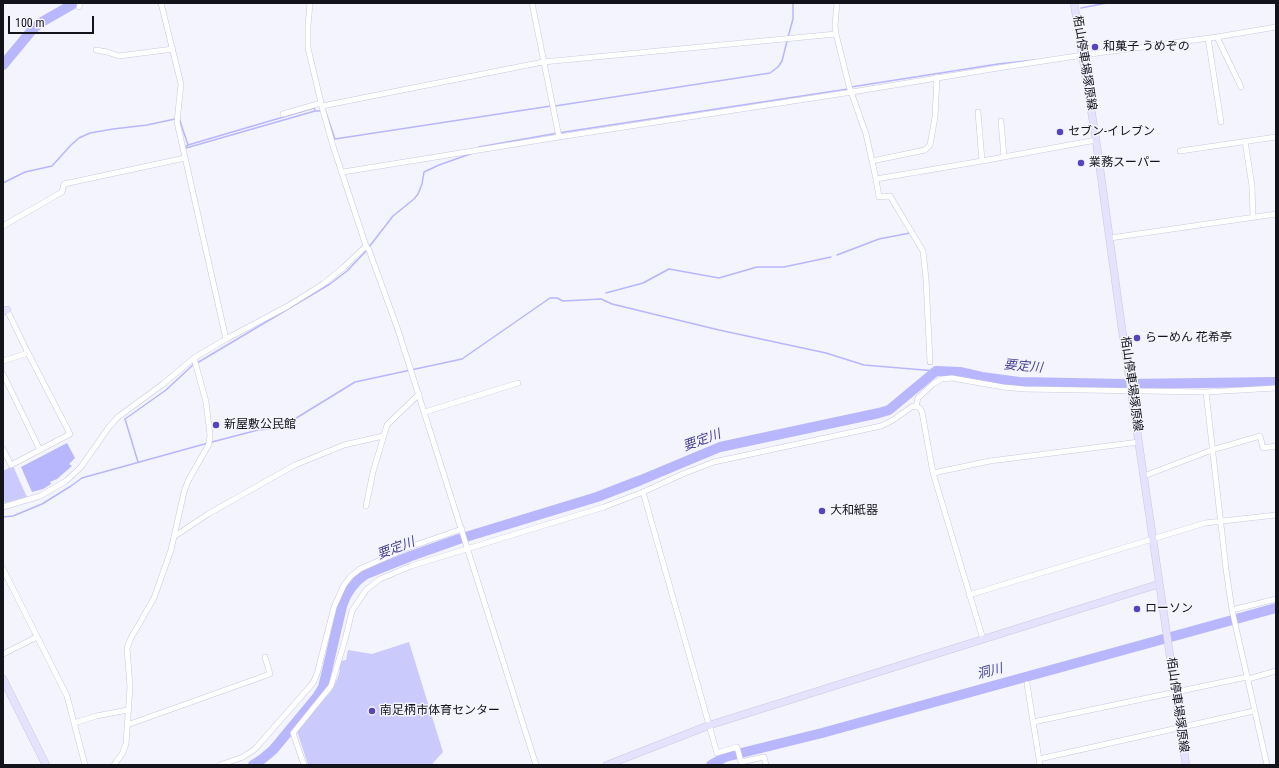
<!DOCTYPE html>
<html>
<head>
<meta charset="utf-8">
<style>
  body { margin:0 }
  #map { position:relative; width:1279px; height:768px; overflow:hidden; background:#f3f4fe; font-family:"Roboto Condensed",sans-serif }
  canvas { display:block }
  .frame { position:absolute; inset:0; border:4px solid #13131b; pointer-events:none }
  .scale { position:absolute; left:8px; top:16px; width:86px; height:18px; box-sizing:border-box; border:2px solid #13131b; border-top:0; padding-left:5px; font-size:12px; line-height:14px; white-space:nowrap; color:#13131b; -webkit-text-stroke:3px #f3f4fe; paint-order:stroke }
</style>
</head>
<body>
<div id="map">
<canvas width="1279" height="768"></canvas>
<div class="frame"></div>
<div class="scale">100 m</div>
</div>
<script>
const ctx = document.querySelector('canvas').getContext('2d');
ctx.lineJoin = 'round';
function fill(path, color) {
  ctx.fillStyle = color;
  ctx.fill(path, 'evenodd');
}
function poly(rows) {
  const path = new Path2D();
  for (const r of rows) {
    path.moveTo(r[0], r[1]);
    for (let i = 2; i < r.length; i += 2) path.lineTo(r[i], r[i + 1]);
  }
  return path;
}
function strokePath(path, color, width, dash) {
  ctx.strokeStyle = color;
  ctx.lineWidth = width;
  ctx.lineCap = dash ? 'butt' : 'round';
  ctx.setLineDash(dash || []);
  ctx.stroke(path);
}
function label(font, color, halo, rows, align = 'center') {
  ctx.font = font + ' "Roboto Condensed","Noto Sans JP",sans-serif';
  ctx.lineWidth = 3;
  ctx.setLineDash([]);
  ctx.textBaseline = 'middle';
  ctx.strokeStyle = halo;
  ctx.fillStyle = color;
  for (const [text, x, y, turn = 0] of rows) {
    ctx.save();
    ctx.translate(x, y);
    ctx.rotate((+turn || 0) * Math.PI / 180);
    ctx.textAlign = isNaN(turn) ? turn : align;
    if (halo) ctx.strokeText(text, 0, 0);
    ctx.fillText(text, 0, 0);
    ctx.restore();
  }
}
const green = poly([
  [13,466,27,497,5,503,3,498,3,471],
  [409,642,443,752,433,763,434,765,308,765,297,731,332,690,338,677,340,670,339,669,341,661,346,660,348,650,372,654]
]);
const water = poly([
  [67,443,75,458,69,464,72,466,57,479,50,482,51,484,43,489,32,492,21,467]
]);
const stream = poly([
  [1081,8,1107,3],
  [788,37,793,19,793,3],
  [851,87,998,64,1035,60],
  [555,106,770,73,778,67,782,61,787,41],
  [325,110,335,139,551,106],
  [179,118,188,145,186,146,186,148,315,111,321,111],
  [188,145,314,108,315,110],
  [477,149,479,147,558,133,848,89],
  [3,183,25,172,52,166,71,145,79,138,90,133,113,129,147,125,175,119],
  [369,247,393,216,414,199,418,194,422,184,424,172,439,165,473,153],
  [837,255,879,239,910,233],
  [606,293,643,283,669,269,719,278,757,267,784,267,831,257],
  [197,363,330,284,347,271,367,250],
  [212,442,258,430,280,428,355,382,462,359,550,298,557,298,563,301,601,299,612,304,719,330,826,353,864,365,936,371],
  [138,462,125,419,166,390,194,364],
  [3,517,13,516,42,504,71,486,82,478,208,443]
]);
const river = poly([
  [3,65,32,30,40,23,75,3],
  [253,765,261,760,273,750,317,697,323,687,326,675,342,606,346,596,351,588,358,580,366,574,411,556,459,539,597,497,641,480,720,447,879,413,889,410,936,371,960,372,982,377,1019,382,1125,384,1276,382],
  [711,765,725,757,822,733,1276,608]
]);
const street = poly([
  [161,3,181,84,177,122,226,339,288,306,323,284,344,267,366,246,333,146,322,107,308,48,308,26,310,3],
  [532,3,559,137],
  [837,3,835,25,836,34,849,86,866,134,872,161,925,150,930,145,935,117,937,77],
  [79,7,80,3],
  [1217,37,1241,87],
  [1208,38,1221,122],
  [96,50,107,52,119,56,173,49],
  [322,106,543,62,836,34],
  [978,112,982,161],
  [283,114,321,103],
  [1001,121,1004,157],
  [1245,141,1252,186,1253,217],
  [1180,151,1276,137],
  [872,161,876,179,982,161,1096,140],
  [343,172,559,137,852,92,998,68,1083,55,1217,37,1276,27],
  [876,179,879,197,890,196,923,251,926,279,930,362],
  [3,226,62,192,64,184,185,158],
  [1110,238,1276,214],
  [366,246,369,250,398,330,536,765],
  [7,310,28,353],
  [3,361,28,353,70,434,11,465,3,449],
  [3,374,40,450],
  [1206,392,1276,388],
  [916,406,918,398,933,384,942,379,952,378,1003,387,1024,389,1206,392,1226,569,1232,610,1267,765],
  [425,412,518,383],
  [933,473,990,461,1139,442],
  [1144,476,1212,450,1260,436,1263,448,1276,446],
  [643,492,717,753,737,747,741,762,764,757,766,765],
  [366,506,373,472,387,425,419,394],
  [3,507,40,496,66,481,81,467,109,427,118,417,163,384,194,358,226,339],
  [175,536,208,514,295,465,344,445,383,436],
  [3,569,67,696,85,765],
  [969,595,1205,523,1276,515],
  [1232,610,1276,599],
  [3,654,37,637],
  [1248,679,1276,671],
  [1027,684,1040,765],
  [1033,722,1247,677],
  [74,723,96,716,128,710],
  [127,725,270,674,265,657],
  [1039,759,1254,711],
  [114,765,122,754,126,744,130,687,127,648,131,638,154,598,171,550,184,492,188,481,209,444,210,435,206,402,194,358],
  [220,765,243,757,255,749,313,683,317,674,334,607,344,585,351,576,360,569,407,548,462,529],
  [304,765,293,733,331,686,345,640,352,611,366,590,380,579,411,566,604,507,643,492,685,473,714,462,881,426,893,420,910,408,913,406,920,408,922,412,933,473,983,639]
]);
const secondary = poly([
  [1074,3,1096,140,1120,315,1186,765],
  [3,311,7,310],
  [3,679,46,765],
  [607,765,710,725,1159,584]
]);
const markers = [
  [1095,47,4,"#5743bb"],
  [1060,132,4,"#5743bb"],
  [1081,163,4,"#5743bb"],
  [1137,338,4,"#5743bb"],
  [216,425,4,"#5743bb"],
  [822,511,4,"#5743bb"],
  [1137,609,4,"#5743bb"],
  [372,711,4,"#5743bb"]
];
const poiNames = [
  ["和菓子 うめぞの",1103,47],
  ["セブン-イレブン",1068,132],
  ["業務スーパー",1089,163],
  ["らーめん 花希亭",1145,338],
  ["新屋敷公民館",224,425],
  ["大和紙器",830,511],
  ["ローソン",1145,609],
  ["南足柄市体育センター",380,711]
];
const streetNames = [
  ["栢山停車場塚原線",1084,63,81],
  ["栢山停車場塚原線",1131,384,82],
  ["栢山停車場塚原線",1177,705,82]
];
const waterNames = [
  ["要定川",1023,367,5],
  ["要定川",702,441,-20],
  ["要定川",396,549,-21],
  ["洞川",990,672,-15]
];
fill(green, '#cacafd');
fill(water, '#b8b6fc');
strokePath(stream, '#b8b6fc', 1.5);
strokePath(river, '#b8b6fc', 10);
strokePath(street, '#c8c8e1', 6);
strokePath(secondary, '#c8c8e1', 8);
strokePath(street, '#fff', 5);
strokePath(secondary, '#e4e2fd', 7);
for (const [x, y, r, color] of markers) {
  const dot = new Path2D();
  dot.arc(x, y, r, 0, 2 * Math.PI);
  ctx.fillStyle = color;
  ctx.fill(dot);
  strokePath(dot, '#f3f4fe', 1.5);
}
label('12px', '#13131b', '#f3f4fe', poiNames, 'left');
label('12px', '#13131b', '#f3f4fe', streetNames);
label('italic 13px', '#4b4293', '#f3f4fe', waterNames);
</script>
</body>
</html>
